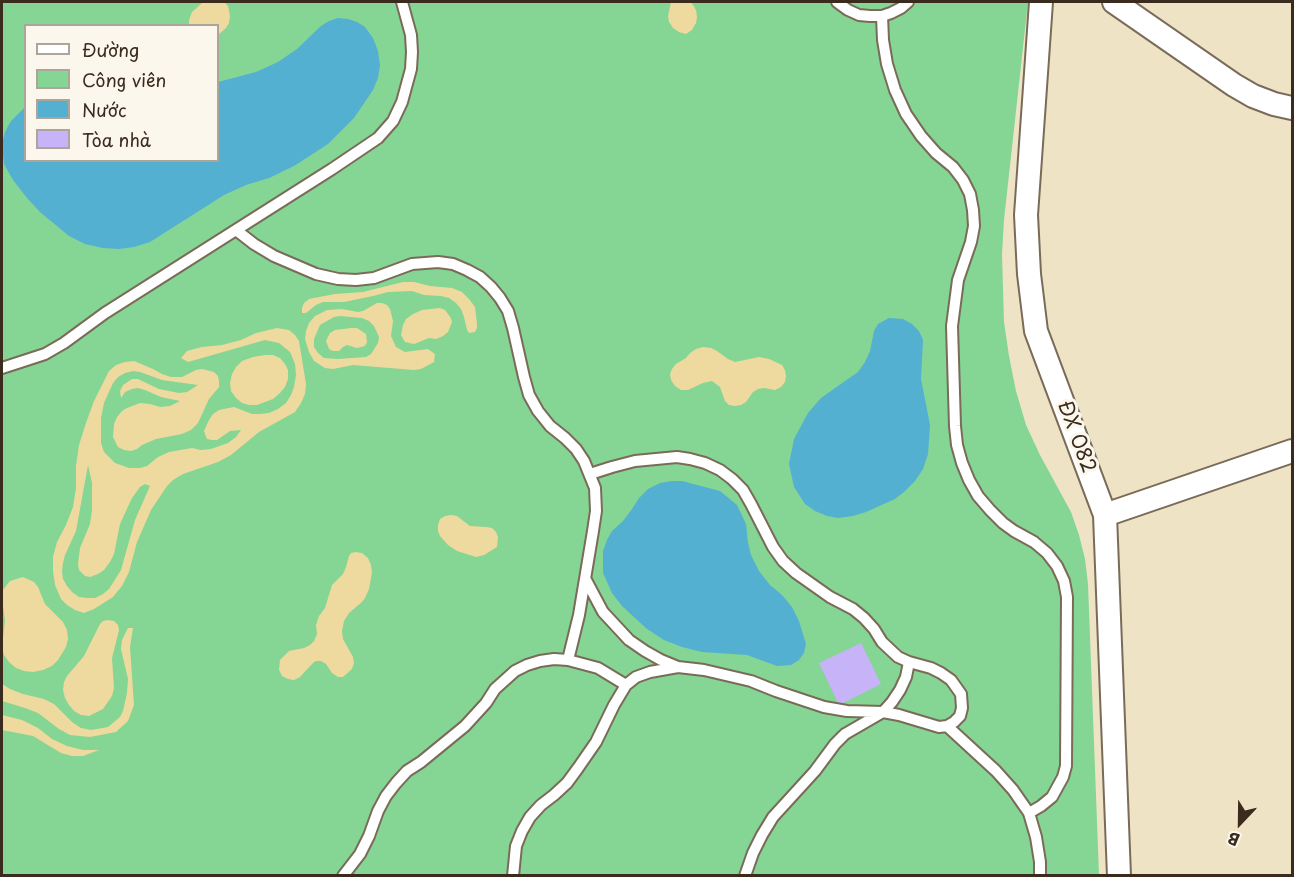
<!DOCTYPE html>
<html>
<head>
<meta charset="utf-8">
<style>
  body { margin:0 }
  #map { position:relative; width:1294px; height:877px; overflow:hidden; background:#efe3c6; font-family:"Playpen Sans",sans-serif }
  canvas { display:block }
  .frame { position:absolute; inset:0; border:3px solid #3b2a1e; pointer-events:none }
  .legend { position:absolute; left:24px; top:24px; width:195px; height:138px; box-sizing:border-box; background:#fbf7ec; border:2px solid #aea59a; margin:0; padding:8px 10px; list-style:none; font-size:18px; color:#3b2a1e }
  .legend li { display:flex; align-items:center; gap:12px; height:30px }
  .legend b { width:30px; border:2px solid #aea59a }
  .north { position:absolute; left:1210px; top:793px; width:60px; height:60px; -webkit-text-stroke:4px #fbf7ec; paint-order:stroke; rotate:202deg; font-size:16px; font-weight:700; line-height:24px; text-align:center; color:#3b2a1e }
  .north::after { content:''; display:block; margin:auto; width:21px; height:27px; background:#3b2a1e; clip-path:polygon(50% 0,100% 100%,50% 72%,0 100%) }
</style>
</head>
<body>
<div id="map">
<canvas width="1294" height="877"></canvas>
<div class="frame"></div>
<ul class="legend">
<li><b style="height:8px;background:#fff"></b>Đường</li>
<li><b style="height:16px;background:#85d595"></b>Công viên</li>
<li><b style="height:16px;background:#53b0d1"></b>Nước</li>
<li><b style="height:16px;background:#c7b3f7"></b>Tòa nhà</li>
</ul>
<div class="north">B</div>
</div>
<script>
const ctx = document.querySelector('canvas').getContext('2d');
ctx.lineJoin = 'round';
function fill(path, color) {
  ctx.fillStyle = color;
  ctx.fill(path, 'evenodd');
}
function poly(rows) {
  const path = new Path2D();
  for (const r of rows) {
    path.moveTo(r[0], r[1]);
    for (let i = 2; i < r.length; i += 2) path.lineTo(r[i], r[i + 1]);
  }
  return path;
}
function strokePath(path, color, width, dash) {
  ctx.strokeStyle = color;
  ctx.lineWidth = width;
  ctx.lineCap = dash ? 'butt' : 'round';
  ctx.setLineDash(dash || []);
  ctx.stroke(path);
}
function label(font, color, halo, rows, align = 'center') {
  ctx.font = font + ' "Playpen Sans",sans-serif';
  ctx.lineWidth = 6;
  ctx.setLineDash([]);
  ctx.textBaseline = 'middle';
  ctx.strokeStyle = halo;
  ctx.fillStyle = color;
  for (const [text, x, y, turn = 0] of rows) {
    ctx.save();
    ctx.translate(x, y);
    ctx.rotate((+turn || 0) * Math.PI / 180);
    ctx.textAlign = isNaN(turn) ? turn : align;
    if (halo) ctx.strokeText(text, 0, 0);
    ctx.fillText(text, 0, 0);
    ctx.restore();
  }
}
const green = poly([
  [2,2,1028,2,1004,220,1002,254,1004,322,1009,356,1016,391,1026,425,1040,455,1071,512,1079,535,1085,559,1088,584,1099,875,2,876],
  [26,26,218,26,218,160,26,160]
]);
const sand = poly([
  [203,2,224,2,228,6,230,16,229,23,226,28,218,35,218,26,189,25,189,20,192,12],
  [671,2,691,2,696,10,697,17,696,23,692,30,686,34,679,32,673,28,669,22,668,16],
  [403,282,414,282,430,286,452,288,462,292,469,299,475,307,477,324,477,328,475,332,469,333,467,330,464,317,461,309,456,303,449,298,441,296,424,295,412,291,388,292,373,296,344,302,323,302,316,305,306,313,302,313,302,308,304,303,309,299,335,294,363,292],
  [377,303,382,303,387,305,390,309,393,321,391,336,396,347,405,352,428,349,435,354,434,362,421,369,414,370,353,365,333,369,325,368,314,361,309,352,305,339,306,331,309,323,315,316,327,310,342,309,358,312,363,311],
  [340,316,362,318,369,321,374,326,379,337,378,343,371,354,366,357,338,359,324,358,318,353,314,347,314,339,320,325,334,317],
  [440,308,445,310,451,318,452,322,448,332,443,336,436,339,429,338,414,344,405,342,401,335,403,325,406,319,413,314,422,310],
  [277,328,289,330,295,335,299,341,306,384,305,394,301,403,295,412,259,432,231,455,218,462,183,474,173,480,167,486,151,510,137,542,129,572,122,586,113,597,94,609,84,613,75,610,67,605,61,599,55,585,53,571,53,557,57,542,66,525,73,507,76,488,76,466,79,445,86,423,94,401,109,371,116,365,125,362,134,361,153,369,162,374,171,377,182,377,196,370,202,369,214,372,218,376,219,381,219,387,209,399,198,423,191,430,182,434,156,439,142,445,137,449,131,451,124,450,118,447,113,437,114,424,117,417,122,411,127,408,140,403,150,404,160,407,170,406,180,401,161,397,145,390,138,388,132,389,125,392,121,398,120,391,123,385,132,379,138,379,159,389,179,393,187,392,198,385,162,380,140,372,133,371,125,373,118,377,113,383,104,403,101,418,101,443,104,452,115,463,129,468,140,468,147,466,158,457,169,452,192,448,201,450,211,449,228,443,236,437,241,430,230,431,217,440,212,440,207,439,205,434,204,431,209,420,213,414,219,410,234,407,252,414,260,414,269,413,278,409,286,403,291,395,294,387,296,375,295,364,290,352,279,343,265,340,188,362,181,358,187,351,202,347,222,345,241,340,256,333],
  [88,465,92,483,92,510,90,524,80,548,78,564,79,570,85,576,90,577,98,574,104,570,110,562,114,554,120,524,132,498,140,487,145,484,150,486,135,520,121,570,109,589,103,594,95,598,87,598,79,597,72,592,67,586,63,579,62,571,63,563,65,555,76,531],
  [351,328,357,328,366,334,367,342,365,346,357,348,347,345,343,347,339,351,333,351,329,349,326,341,330,333,335,330],
  [703,347,711,348,717,351,728,359,735,362,759,357,769,359,782,365,785,370,786,376,785,382,781,387,775,390,764,388,758,389,753,392,746,402,741,405,735,406,729,405,725,401,720,387,712,381,703,383,688,390,681,390,675,386,671,380,670,374,672,369,676,364,686,358,690,353,696,349],
  [265,355,273,355,280,358,285,364,288,370,288,379,285,387,280,393,273,399,257,405,249,405,242,403,236,398,231,391,230,383,232,374,236,367,242,361,253,357],
  [451,515,457,516,470,526,486,527,492,528,496,532,498,537,497,547,484,555,476,557,457,551,448,545,440,536,438,531,438,525,440,519,445,516],
  [356,552,362,553,368,558,371,565,372,573,369,589,365,598,362,602,349,613,344,621,342,631,343,639,353,657,354,663,352,669,343,677,338,677,332,673,326,664,321,661,316,661,313,663,300,677,294,680,288,679,282,676,279,670,280,660,289,651,304,648,310,645,314,641,317,634,316,625,319,616,325,608,332,585,343,574,346,567,349,556,351,553],
  [23,577,34,582,38,587,45,604,63,622,67,630,68,639,66,647,58,660,52,666,43,670,33,672,24,671,16,668,9,662,4,655,2,646,5,621,2,598,2,591,10,581],
  [108,620,114,621,118,625,119,630,112,658,114,688,112,696,103,709,89,716,81,715,74,711,69,705,65,698,63,690,64,682,67,676,84,656,100,624,103,621],
  [128,628,133,628,130,647,134,705,128,721,116,732,90,737,70,735,59,729,38,713,25,708,2,701,2,684,10,689,23,694,44,699,54,704,72,722,81,728,91,730,108,727,120,717,123,711,127,693,128,679,121,649,122,640],
  [2,715,22,720,38,728,52,739,67,746,83,750,99,750,83,756,72,756,61,753,33,736,2,730]
]);
const water = poly([
  [338,18,348,19,357,22,365,27,373,38,378,51,380,65,378,78,373,90,354,118,328,144,294,166,269,178,246,185,224,195,150,242,134,247,119,249,103,248,85,244,69,236,40,212,27,198,13,180,4,164,2,144,5,132,11,121,25,107,26,160,218,160,218,82,256,72,278,62,297,49,321,26,329,21],
  [889,318,903,319,912,324,919,331,923,340,921,379,930,425,928,454,923,469,915,481,904,492,895,499,866,512,853,516,838,518,827,516,815,511,805,504,794,487,789,464,794,439,808,413,821,398,858,372,865,362,870,351,874,331,878,324],
  [672,481,682,481,720,491,737,505,746,524,748,543,751,555,759,571,770,585,782,595,792,607,799,621,806,644,804,653,799,660,791,665,777,666,747,655,702,652,682,647,664,640,647,629,622,606,612,593,603,573,603,551,607,540,612,531,623,521,632,509,639,498,648,489,660,483]
]);
const building = poly([
  [861,643,881,684,839,705,819,663]
]);
const service = poly([
  [837,2,848,10,859,15,870,16,882,16,891,13,901,8,908,2],
  [882,16,883,40,887,64,895,90,906,114,921,136,936,153,953,167,963,180,970,194,973,210,974,226,971,242,958,280,952,326,955,426,957,445,962,463,969,480,978,496,990,510,1003,523,1014,531,1034,542,1047,553,1057,566,1064,581,1067,597,1066,766,1063,777,1052,797,1041,806,1029,813],
  [236,230,254,244,274,256,316,274,338,279,356,280,374,278,412,264,438,262,453,264,467,270,480,277,491,287,500,298,508,311,513,328,524,377,529,395,538,411,550,426,565,438,576,449,584,461,595,488,596,511,593,531,579,615,568,660],
  [2,368,45,354,64,343,105,313,332,169,378,138,393,121,402,102,411,69,412,52,411,35,402,2],
  [586,580,603,612,629,640,645,651,661,660,678,667],
  [947,726,996,771,1013,790,1029,813,1036,837,1040,862,1040,876],
  [343,876,360,854,369,836,378,811,386,796,396,783,407,771,421,762,465,726,486,703,495,689,515,671,527,665,540,661,554,659,568,660,598,668,626,685],
  [513,876,516,846,522,831,530,817,541,805,554,795,567,783,578,768,596,742,614,705,626,685,636,677,650,672,678,667,704,670,751,681,776,691,824,707,847,711,883,712,899,715,939,727,947,726,954,722,960,716,962,708,961,694,951,680,941,673,931,668,909,662,898,657,882,642,874,629,864,618,853,609,830,597,796,573,783,561,773,547,751,504,743,490,732,479,720,470,705,463,690,459,677,457,635,461,612,467,590,474],
  [745,876,753,853,762,835,773,817,815,771,835,744,845,734,883,712,892,702,900,690,906,677,909,662]
]);
const minor = poly([
  [1041,2,1026,215,1029,274,1036,331,1105,515,1119,876],
  [1114,2,1234,85,1253,96,1274,104,1292,108],
  [1105,515,1292,451]
]);
const streetNames = [
  ["ĐX 082",1076,437,70]
];
fill(green, '#85d595');
fill(sand, '#eeda9e');
fill(water, '#53b0d1');
fill(building, '#c7b3f7');
strokePath(service, '#7a6b59', 14);
strokePath(minor, '#7a6b59', 26);
strokePath(service, '#fff', 10);
strokePath(minor, '#fff', 22);
label('20px', '#3b2a1e', '#fbf7ec', streetNames);
</script>
</body>
</html>
